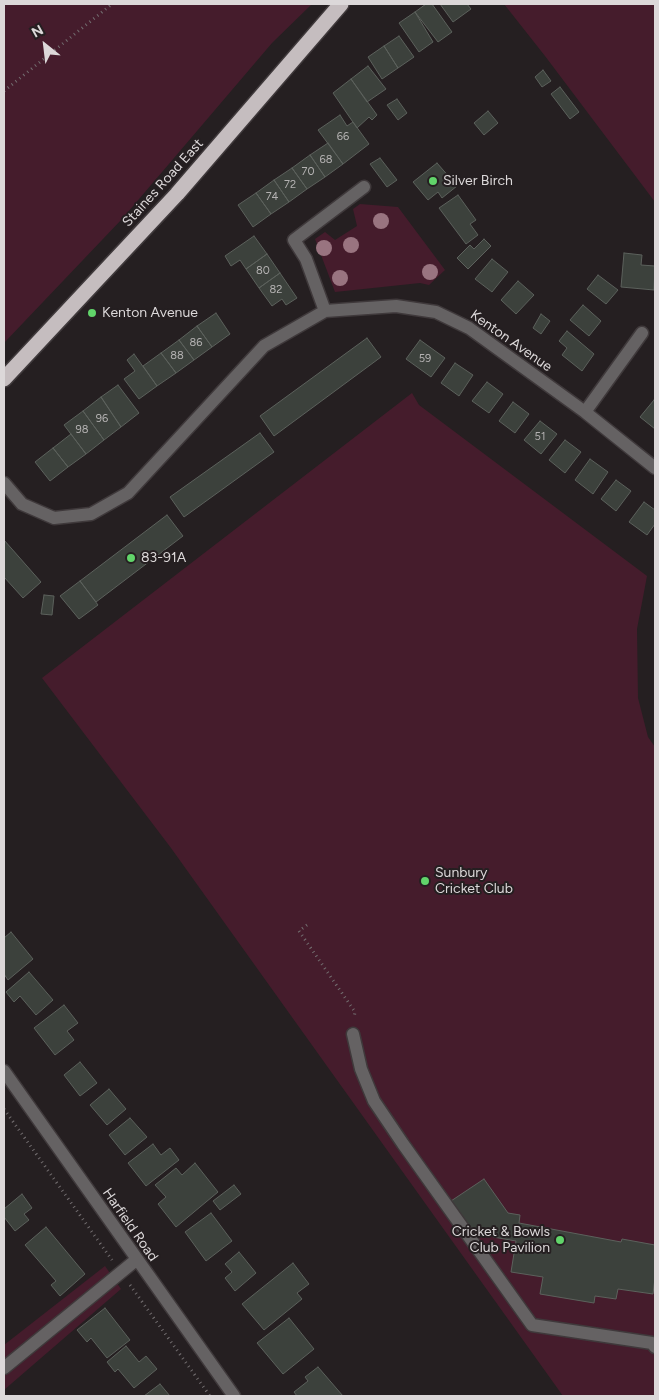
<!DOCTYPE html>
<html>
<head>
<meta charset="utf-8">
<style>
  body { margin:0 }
  #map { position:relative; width:659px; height:1400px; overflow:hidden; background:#251f21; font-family:Figtree,sans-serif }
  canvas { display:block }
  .frame { position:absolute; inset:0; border:5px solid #dcd8d9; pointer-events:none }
  .north { position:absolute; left:20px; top:20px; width:50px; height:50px; -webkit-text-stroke:4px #251f21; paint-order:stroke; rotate:331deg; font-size:14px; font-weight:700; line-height:20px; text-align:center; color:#dcd8d9 }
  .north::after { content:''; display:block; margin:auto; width:18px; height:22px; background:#dcd8d9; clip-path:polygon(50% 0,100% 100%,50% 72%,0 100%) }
</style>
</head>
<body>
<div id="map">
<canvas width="659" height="1400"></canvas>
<div class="frame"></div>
<div class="north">N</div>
</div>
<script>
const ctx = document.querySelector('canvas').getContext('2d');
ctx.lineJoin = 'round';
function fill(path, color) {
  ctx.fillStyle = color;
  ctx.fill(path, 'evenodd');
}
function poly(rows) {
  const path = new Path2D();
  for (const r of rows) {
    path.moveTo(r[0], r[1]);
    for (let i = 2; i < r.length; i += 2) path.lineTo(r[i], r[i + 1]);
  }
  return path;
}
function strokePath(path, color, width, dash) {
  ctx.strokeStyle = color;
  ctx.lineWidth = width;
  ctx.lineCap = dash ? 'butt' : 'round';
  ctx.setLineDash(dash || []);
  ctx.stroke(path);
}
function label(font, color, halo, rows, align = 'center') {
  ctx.font = font + ' Figtree,sans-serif';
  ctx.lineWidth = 4;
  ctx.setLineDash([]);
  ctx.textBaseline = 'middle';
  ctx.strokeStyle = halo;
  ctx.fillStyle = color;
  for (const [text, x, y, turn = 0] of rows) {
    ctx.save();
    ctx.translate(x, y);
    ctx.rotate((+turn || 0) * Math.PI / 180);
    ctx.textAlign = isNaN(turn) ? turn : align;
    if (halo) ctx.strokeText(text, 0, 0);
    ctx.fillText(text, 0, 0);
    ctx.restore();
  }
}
const green = poly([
  [4,4,312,4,272,43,122,219,4,343],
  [504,4,655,4,655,202,545,56],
  [360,204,398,207,445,270,429,285,420,283,335,292,315,239,325,232,335,240,357,226,353,209],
  [412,393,419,405,647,576,637,629,638,698,648,737,655,747,655,1396,563,1396,171,848,42,678],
  [105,1266,121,1289,4,1390,4,1345]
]);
const building = poly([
  [426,4,432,4,452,32,438,42,415,12,426,4],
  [440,4,467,4,471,9,453,22,440,4],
  [415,12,433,42,419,52,399,23,415,12],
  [399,36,414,57,398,68,384,46,399,36],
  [384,46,398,68,382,79,368,57,384,46],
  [368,66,386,89,367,102,351,79,368,66],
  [543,70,551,81,542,87,535,77,543,70],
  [351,79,377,115,372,120,369,117,357,128,333,93,351,79],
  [560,87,579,112,570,119,551,94,560,87],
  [397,99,407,113,398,120,387,105,397,99],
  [488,111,498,123,484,135,474,123,488,111],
  [340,115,347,126,353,122,369,144,343,164,318,130,340,115],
  [328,143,343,164,325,177,310,155,328,143],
  [310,155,325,177,307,189,292,168,310,155],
  [380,158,397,180,387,187,370,164,380,158],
  [437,163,457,186,442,198,438,192,428,200,413,182,437,163],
  [292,168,307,189,289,202,274,180,292,168],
  [274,180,289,202,271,214,256,193,274,180],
  [256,193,271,214,253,227,238,205,256,193],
  [458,195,476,220,470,224,478,235,466,244,439,208,458,195],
  [254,236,267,254,246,269,240,260,231,266,225,256,254,236],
  [484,239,491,246,468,269,457,258,470,245,474,249,484,239],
  [624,253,642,255,641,265,655,266,654,290,621,287,624,253],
  [267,254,280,273,259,288,246,269,267,254],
  [492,259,508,272,492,292,475,279,492,259],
  [280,273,297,298,286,305,282,299,272,306,259,288,280,273],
  [598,275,618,290,606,304,587,289,598,275],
  [518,281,534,295,516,314,501,300,518,281],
  [583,305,601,321,589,336,570,320,583,305],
  [216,313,230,334,212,347,197,326,216,313],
  [541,314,550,321,541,334,533,328,541,314],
  [197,326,212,347,194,360,179,340,197,326],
  [567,331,594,354,582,371,562,355,567,348,559,341,567,331],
  [367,338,381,357,274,436,260,416,367,338],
  [179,340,194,360,176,373,161,353,179,340],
  [420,340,445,358,431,377,406,359,420,340],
  [161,353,176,373,157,386,143,366,161,353],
  [134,354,157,386,139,399,124,379,135,371,127,360,134,354],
  [455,363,473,375,459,396,441,383,455,363],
  [487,382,503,394,489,413,472,401,487,382],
  [118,385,139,413,121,427,101,397,118,385],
  [101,397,121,427,104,440,83,411,101,397],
  [654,400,655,401,655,429,640,417,654,400],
  [513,402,529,414,515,433,499,421,513,402],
  [83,411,104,440,86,454,64,425,83,411],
  [540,421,557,434,541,454,524,440,540,421],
  [260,433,274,452,184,517,170,497,260,433],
  [71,434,86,454,68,467,53,448,71,434],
  [565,440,581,452,565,473,549,460,565,440],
  [53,448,68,467,50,481,35,462,53,448],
  [590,459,608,472,593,494,575,480,590,459],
  [616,480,631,491,616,511,601,499,616,480],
  [644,502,655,510,655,524,647,535,629,522,644,502],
  [167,515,183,536,96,602,80,581,167,515],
  [4,540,41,582,23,598,4,577,4,540],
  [80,581,98,605,79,619,60,596,80,581],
  [44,595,54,596,52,615,41,614,44,595],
  [11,932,33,959,8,980,4,974,4,938,11,932],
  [29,972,53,1000,36,1015,20,996,14,1002,6,992,29,972],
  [64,1005,78,1023,67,1031,74,1040,55,1055,34,1028,64,1005],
  [80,1062,97,1083,80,1096,64,1075,80,1062],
  [109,1089,126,1109,107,1125,90,1105,109,1089],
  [130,1118,147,1137,125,1155,109,1135,130,1118],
  [153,1144,161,1155,170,1148,179,1160,146,1186,128,1163,153,1144],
  [195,1163,218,1192,176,1227,158,1204,166,1197,155,1185,176,1168,182,1175,195,1163],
  [484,1179,508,1213,520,1215,519,1223,621,1242,622,1239,655,1245,655,1278,653,1294,618,1289,616,1299,595,1296,594,1303,540,1294,543,1277,511,1272,516,1241,493,1237,487,1229,476,1237,451,1201,484,1179],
  [234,1185,241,1194,220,1210,213,1201,234,1185],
  [22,1194,32,1208,24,1214,29,1220,15,1231,4,1217,4,1209,22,1194],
  [211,1213,232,1241,206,1261,185,1232,211,1213],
  [46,1227,85,1274,60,1296,51,1285,56,1281,25,1245,46,1227],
  [239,1252,256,1273,235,1291,225,1278,232,1272,225,1264,239,1252],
  [293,1263,309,1284,297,1293,302,1299,264,1330,242,1304,293,1263],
  [105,1308,130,1340,107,1358,91,1338,87,1342,77,1330,105,1308],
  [289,1318,314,1349,283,1374,257,1343,289,1318],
  [126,1346,139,1362,146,1356,157,1369,134,1388,118,1369,115,1372,107,1362,126,1346],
  [318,1367,343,1396,297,1396,294,1392,308,1381,305,1377,318,1367],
  [160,1384,170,1396,144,1396,160,1384]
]);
const path = poly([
  [4,91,112,4],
  [307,925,299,931,355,1012,354,1018],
  [4,1109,112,1260],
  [130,1285,210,1396]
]);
const minor = poly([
  [325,311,306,259,294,240,364,187],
  [585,412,642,333],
  [4,483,22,504,54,518,91,514,128,493,264,346,325,311,396,306,436,312,469,328,585,412,655,468],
  [353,1034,361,1069,374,1101,403,1144,532,1325,652,1343,655,1347],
  [4,1071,234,1396],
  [4,1368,136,1260]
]);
const highway = poly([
  [4,379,177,194,341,4]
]);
const trees = [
  [381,221],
  [351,245],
  [324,248],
  [430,272],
  [340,278]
];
const markers = [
  [433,181,5,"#61d46a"],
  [92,313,5,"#61d46a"],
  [131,558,5,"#61d46a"],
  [425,881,5,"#61d46a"],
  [560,1240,5,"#61d46a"]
];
const numberNames = [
  ["66",343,137],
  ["68",326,160],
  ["70",308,172],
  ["72",290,185],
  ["74",272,197],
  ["80",263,271],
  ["82",276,290],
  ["86",196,343],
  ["88",177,356],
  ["59",425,359],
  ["96",102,419],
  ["98",82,430],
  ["51",540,437]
];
const poiNames = [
  ["Silver Birch",443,181],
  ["Kenton Avenue",102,313],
  ["83-91A",141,558],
  ["Sunbury",435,873],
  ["Cricket Club",435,889],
  ["Cricket & Bowls",550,1232,"right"],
  ["Club Pavilion",550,1248,"right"]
];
const streetNames = [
  ["Staines Road East",163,183,-48],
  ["Kenton Avenue",511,341,35],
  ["Harfield Road",130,1225,55]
];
fill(green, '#451c2c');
fill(building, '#3c413c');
strokePath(building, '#5c615c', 1);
strokePath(minor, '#3f393b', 15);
strokePath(highway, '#3f393b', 18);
strokePath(path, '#736e70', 3, [1, 4]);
strokePath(minor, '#656263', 12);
strokePath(highway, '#c5bdbf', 15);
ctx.fillStyle = '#997480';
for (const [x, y] of trees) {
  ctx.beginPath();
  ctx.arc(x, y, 8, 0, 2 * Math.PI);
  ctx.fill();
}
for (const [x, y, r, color] of markers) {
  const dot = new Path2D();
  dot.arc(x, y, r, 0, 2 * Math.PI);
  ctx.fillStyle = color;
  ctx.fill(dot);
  strokePath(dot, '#251f21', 2);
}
label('11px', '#b4b2b2', null, numberNames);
label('14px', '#dcd8d9', '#251f21', poiNames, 'left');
label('14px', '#dcd8d9', '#251f21', streetNames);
</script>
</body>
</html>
